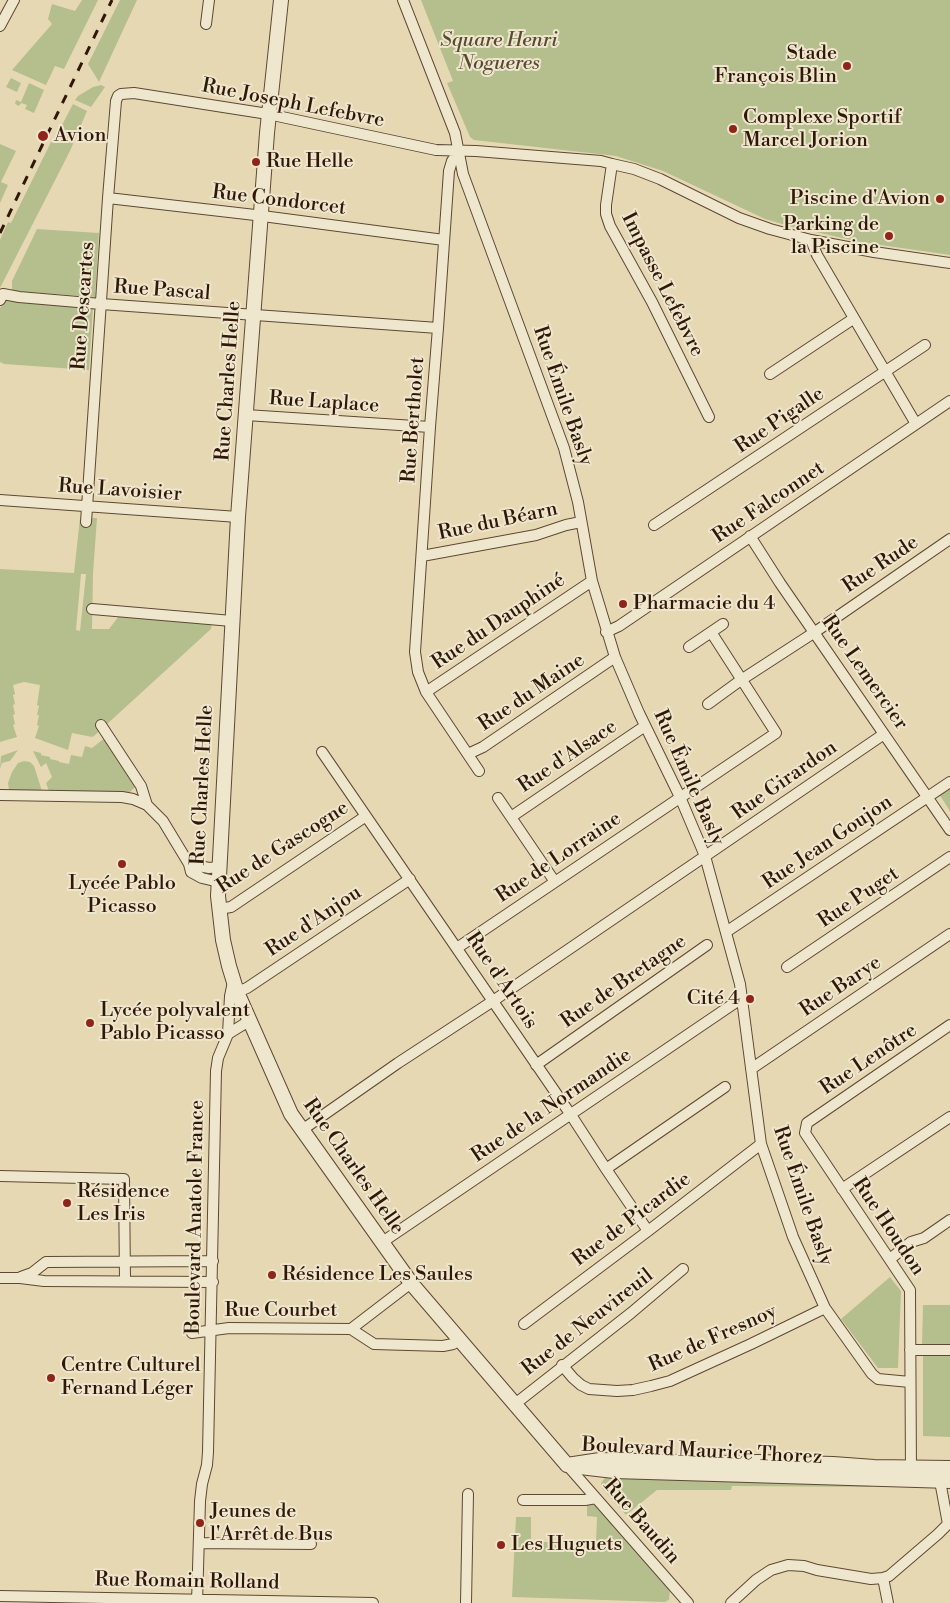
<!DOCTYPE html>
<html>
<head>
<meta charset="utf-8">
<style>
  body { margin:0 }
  canvas { display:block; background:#e7d8b4 }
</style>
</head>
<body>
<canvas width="950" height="1603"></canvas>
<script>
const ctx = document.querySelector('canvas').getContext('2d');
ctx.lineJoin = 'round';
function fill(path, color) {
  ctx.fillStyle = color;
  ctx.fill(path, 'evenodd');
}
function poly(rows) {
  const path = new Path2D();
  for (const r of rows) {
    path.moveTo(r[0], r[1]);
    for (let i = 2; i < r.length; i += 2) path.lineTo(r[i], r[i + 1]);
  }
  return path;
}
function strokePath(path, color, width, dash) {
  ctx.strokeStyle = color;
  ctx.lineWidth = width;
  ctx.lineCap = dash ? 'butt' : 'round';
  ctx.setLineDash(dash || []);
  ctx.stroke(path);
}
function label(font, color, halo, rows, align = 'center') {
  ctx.font = font + ' "Libre Bodoni",serif';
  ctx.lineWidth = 4;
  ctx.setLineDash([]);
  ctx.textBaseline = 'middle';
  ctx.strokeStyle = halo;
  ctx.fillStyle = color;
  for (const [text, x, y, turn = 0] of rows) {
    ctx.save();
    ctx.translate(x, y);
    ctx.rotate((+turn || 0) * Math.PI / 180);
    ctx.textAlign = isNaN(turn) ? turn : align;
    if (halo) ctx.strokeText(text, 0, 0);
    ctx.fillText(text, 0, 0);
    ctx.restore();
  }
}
const green = poly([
  [82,0,98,0,64,69,55,66,46,85,12,70,52,24,48,19,52,4,75,11],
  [120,0,137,0,99,82,88,64],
  [421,0,950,0,950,255,860,242,789,226,765,219,663,171,616,156,474,140,470,137,447,83,453,81],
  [11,78,21,83,17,92,6,87],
  [29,83,44,90,34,113,25,109,27,105,21,103,19,106,15,104,16,100,21,102],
  [101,85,105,87,91,107,75,100,78,96,93,87],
  [73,104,87,111,70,151,0,288,0,240,8,222,11,223,51,142,53,142],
  [0,144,16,151,1,182,8,185,0,203],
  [37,229,99,233,95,297,14,291,12,290,12,281],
  [6,301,93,307,89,370,4,364,0,362,0,308],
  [80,518,97,518,93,574,92,629,109,629,119,616,212,623,211,629,94,736,92,737,72,733,68,750,35,738,39,726,37,725,39,715,37,715,39,706,37,705,40,685,24,682,13,685,15,694,13,695,15,704,13,705,15,714,13,715,15,724,13,725,17,737,0,742,0,569,74,573],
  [81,574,86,574,80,631,76,630],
  [106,737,135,787,130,792,49,791,46,783,52,777,46,763,41,767,33,751,41,753,41,755,50,757,50,759,59,761,59,762,69,764,71,755,82,757,85,746,92,748],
  [18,750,10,761,2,763,0,769,1,756],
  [24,761,30,762,34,766,42,791,9,790,8,783,12,772,18,763],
  [950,786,950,811,939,794],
  [890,1277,901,1291,898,1368,878,1368,841,1319],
  [923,1305,950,1305,950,1344,922,1344],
  [923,1353,950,1354,950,1437,923,1436],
  [605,1478,871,1484,871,1487,732,1486,731,1490,657,1490,626,1515,602,1488,601,1483],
  [587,1504,594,1504,599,1508,670,1589,669,1600,665,1602,512,1597,516,1517,531,1517,531,1542,596,1542,597,1517,587,1516]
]);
const minor = poly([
  [403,0,455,133,463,174,564,448,578,502,592,581,615,657,639,713,680,797,705,856,740,984,761,1144,793,1237,825,1308,872,1374,878,1379,910,1382],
  [206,24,209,0],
  [0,26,14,0],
  [459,151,452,161,449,171,438,328,430,427,415,652,418,672,426,692,479,771],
  [612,164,606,205,606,214,610,226,652,302,709,417],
  [108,198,255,215,444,240],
  [811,240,817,255,916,424],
  [0,300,3,294,19,297,101,304,438,328],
  [770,374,853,319],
  [246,415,430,427],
  [0,500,238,517],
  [86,522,108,198,116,101,118,96,121,94,134,93,268,114,436,150,476,151,601,161,612,164,634,169,660,179,739,218,770,229,811,240,874,252,950,263],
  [654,525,925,345],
  [750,536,780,583,950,830],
  [422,556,536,535,566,525,581,522],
  [92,609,232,621],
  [606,632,619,626,950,401],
  [689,647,723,624],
  [426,692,592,581],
  [708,704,741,680,815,632,950,539],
  [101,725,141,786,147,805,163,821,189,864,191,872,202,878,219,882],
  [322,752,571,1115,606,1169,648,1231],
  [468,754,483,747,615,657],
  [0,795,122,797,133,799,147,805],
  [498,798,555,882],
  [511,817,645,726],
  [189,864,209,868,219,867],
  [218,909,231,907,366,816],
  [726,932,950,782],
  [457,948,776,733,711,632],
  [787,967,950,857],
  [237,992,247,988,410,879],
  [228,1034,249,1021],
  [536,1065,707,945],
  [751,1069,950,934],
  [302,1130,398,1063,493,1001,884,734],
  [606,1169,725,1087],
  [0,1176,124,1179,125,1281],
  [842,1189,950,1117],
  [381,1243,742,998],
  [890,1259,911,1242,924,1238,950,1220],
  [21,1277,32,1273,46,1262,213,1261],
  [0,1278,20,1278,44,1281,213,1282],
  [524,1324,648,1231,761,1144],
  [351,1329,411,1283],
  [192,1333,229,1328,351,1329,374,1344,443,1346,453,1344,459,1340],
  [910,1350,950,1350],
  [562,1365,573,1378,581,1385,589,1389,617,1391,633,1390,651,1386,670,1381,751,1344,825,1308],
  [515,1404,631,1313,683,1269],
  [567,1465,688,1603],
  [911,1474,910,1290,805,1133,807,1123,950,1025],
  [523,1500,585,1500,596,1498],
  [199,1543,311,1544],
  [883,1578,888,1603],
  [0,1596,373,1603],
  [197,1603,200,1501,202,1484,207,1465,208,1452,216,1071,218,1058,228,1034,230,996,233,982],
  [466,1603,468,1494],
  [731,1603,756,1580,771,1570,788,1565,804,1566,817,1570,871,1579,883,1578,889,1576,938,1534,948,1524,940,1481]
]);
const tertiary = poly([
  [281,0,267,133,238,517,218,896,223,940,229,966,237,992,291,1114,411,1283,567,1465],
  [567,1465,600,1460,720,1463,758,1462,833,1464,874,1467,950,1468],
  [580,1467,614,1471,950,1481]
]);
const rail = poly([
  [0,233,112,0]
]);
const markers = [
  [847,66,5,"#8f2418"],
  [733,129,5,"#8f2418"],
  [43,136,6,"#8f2418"],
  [256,162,5,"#8f2418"],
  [940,199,5,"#8f2418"],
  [889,236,5,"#8f2418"],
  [623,604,5,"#8f2418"],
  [122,864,5,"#8f2418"],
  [750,999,5,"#8f2418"],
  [90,1023,5,"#8f2418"],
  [67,1203,5,"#8f2418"],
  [272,1275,5,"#8f2418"],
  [51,1378,5,"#8f2418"],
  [200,1523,5,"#8f2418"],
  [501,1545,5,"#8f2418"]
];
const parkNames = [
  ["Square Henri",499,41],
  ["Nogueres",499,64]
];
const poiNames = [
  ["Stade",837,54,"right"],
  ["François Blin",837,77,"right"],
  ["Complexe Sportif",743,118],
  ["Marcel Jorion",743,141],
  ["Avion",54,136],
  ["Rue Helle",266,162],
  ["Piscine d'Avion",930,199,"right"],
  ["Parking de",879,225,"right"],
  ["la Piscine",879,248,"right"],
  ["Pharmacie du 4",633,604],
  ["Lycée Pablo",122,884,"center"],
  ["Picasso",122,907,"center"],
  ["Cité 4",740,999,"right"],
  ["Lycée polyvalent",100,1011],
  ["Pablo Picasso",100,1034],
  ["Résidence",77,1192],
  ["Les Iris",77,1215],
  ["Résidence Les Saules",282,1275],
  ["Centre Culturel",61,1366],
  ["Fernand Léger",61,1389],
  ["Jeunes de",210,1512],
  ["l'Arrêt de Bus",210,1535],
  ["Les Huguets",511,1545]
];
const streetNames = [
  ["Rue Joseph Lefebvre",293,104,11],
  ["Rue Condorcet",279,201,7],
  ["Impasse Lefebvre",662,285,63],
  ["Rue Pascal",162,291,4],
  ["Rue Descartes",84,306,-86],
  ["Rue Charles Helle",229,381,-86],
  ["Rue Émile Basly",562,396,71],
  ["Rue Laplace",324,403,4],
  ["Rue Bertholet",414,420,-86],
  ["Rue Pigalle",780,421,-34],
  ["Rue Lavoisier",120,491,4],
  ["Rue Falconnet",769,503,-34],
  ["Rue du Béarn",498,522,-12],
  ["Rue Rude",881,565,-34],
  ["Rue du Dauphiné",499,622,-34],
  ["Rue Lemercier",864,673,55],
  ["Rue du Maine",532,693,-34],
  ["Rue d'Alsace",568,757,-34],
  ["Rue Émile Basly",688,778,66],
  ["Rue Girardon",785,781,-35],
  ["Rue Charles Helle",203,785,-87],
  ["Rue Jean Goujon",828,843,-34],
  ["Rue de Gascogne",283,848,-33],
  ["Rue de Lorraine",559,858,-34],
  ["Rue Puget",859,898,-34],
  ["Rue d'Anjou",314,922,-34],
  ["Rue d'Artois",501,981,56],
  ["Rue de Bretagne",624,982,-35],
  ["Rue Barye",841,987,-34],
  ["Rue Lenôtre",869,1060,-34],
  ["Rue de la Normandie",552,1106,-34],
  ["Rue Charles Helle",353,1167,55],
  ["Rue Émile Basly",802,1196,71],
  ["Boulevard Anatole France",196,1217,-89],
  ["Rue de Picardie",632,1220,-37],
  ["Rue Houdon",888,1227,56],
  ["Rue Courbet",281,1311],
  ["Rue de Neuvireuil",588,1323,-38],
  ["Rue de Fresnoy",713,1339,-24],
  ["Boulevard Maurice Thorez",702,1452,3],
  ["Rue Baudin",641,1522,49],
  ["Rue Romain Rolland",187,1582,1]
];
fill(green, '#b5bf8e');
strokePath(minor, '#5e4833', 12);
strokePath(tertiary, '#5e4833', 16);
strokePath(minor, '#efe6ce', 10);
strokePath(tertiary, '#efe6ce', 14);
strokePath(rail, '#301808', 3, [9, 9]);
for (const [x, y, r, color] of markers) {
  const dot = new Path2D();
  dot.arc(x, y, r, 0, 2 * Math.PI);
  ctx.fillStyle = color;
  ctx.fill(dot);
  strokePath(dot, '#efe6ce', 2);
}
label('italic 20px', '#584a30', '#efe6ce', parkNames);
label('20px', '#301808', '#efe6ce', poiNames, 'left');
label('20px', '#301808', '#efe6ce', streetNames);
</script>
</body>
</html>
